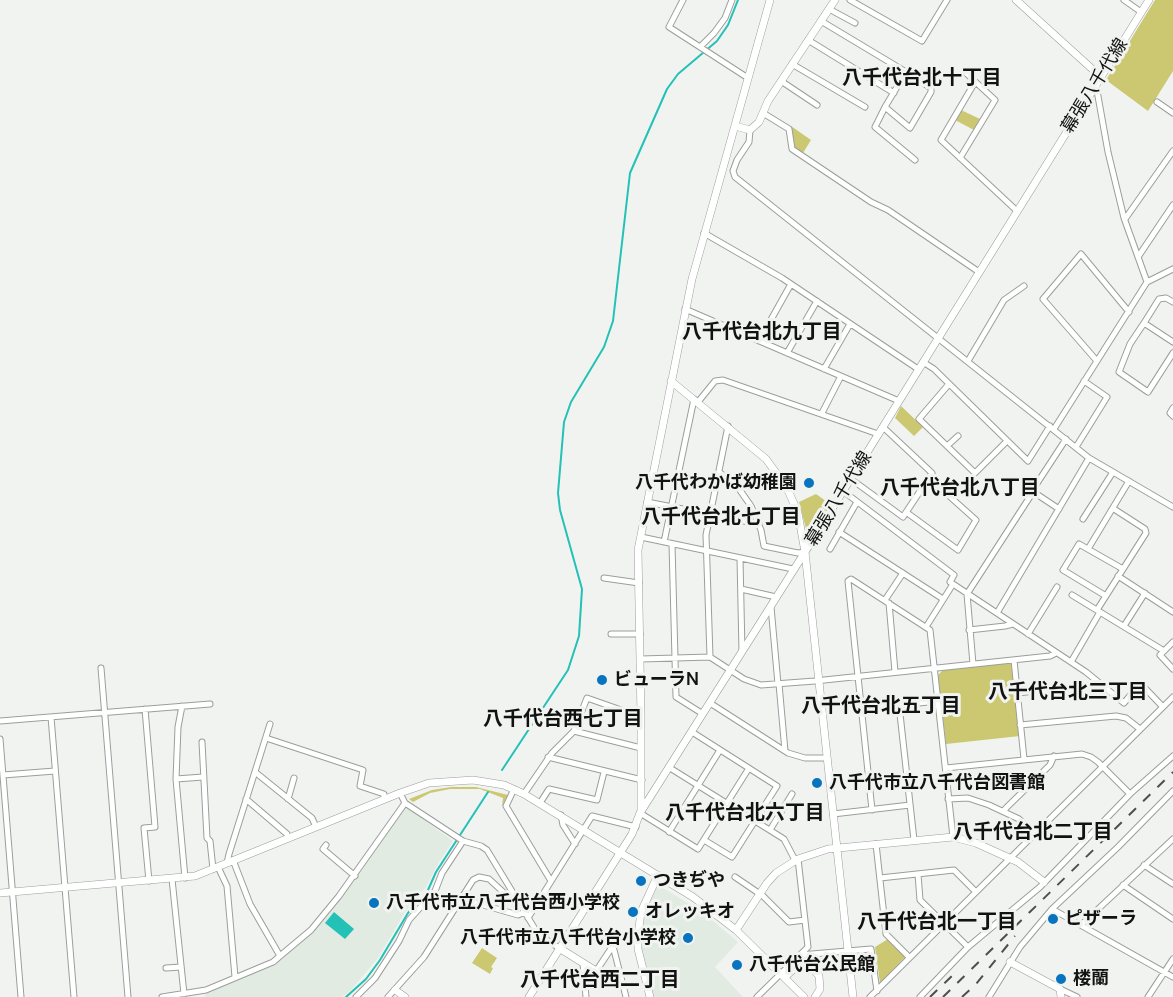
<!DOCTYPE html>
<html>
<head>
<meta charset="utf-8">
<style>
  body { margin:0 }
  canvas { display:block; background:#f0f3f0 }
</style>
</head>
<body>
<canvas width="1173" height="997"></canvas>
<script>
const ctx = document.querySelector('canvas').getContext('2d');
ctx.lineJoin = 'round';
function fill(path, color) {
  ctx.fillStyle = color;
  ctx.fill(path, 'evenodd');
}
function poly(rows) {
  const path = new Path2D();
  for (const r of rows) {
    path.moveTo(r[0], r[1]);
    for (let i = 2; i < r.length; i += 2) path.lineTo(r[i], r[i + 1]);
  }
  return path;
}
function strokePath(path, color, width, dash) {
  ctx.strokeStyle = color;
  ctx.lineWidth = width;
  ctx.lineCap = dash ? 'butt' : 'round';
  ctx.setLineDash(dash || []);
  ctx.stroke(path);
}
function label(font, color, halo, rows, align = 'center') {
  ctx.font = font + ' Manrope,"Noto Sans JP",sans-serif';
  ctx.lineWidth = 6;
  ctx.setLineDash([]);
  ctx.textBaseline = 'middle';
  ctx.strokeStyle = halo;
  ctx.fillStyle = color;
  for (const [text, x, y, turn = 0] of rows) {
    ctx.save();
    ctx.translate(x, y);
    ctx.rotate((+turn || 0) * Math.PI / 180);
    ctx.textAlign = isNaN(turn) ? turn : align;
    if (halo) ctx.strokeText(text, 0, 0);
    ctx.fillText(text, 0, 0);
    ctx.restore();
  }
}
const built = poly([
  [405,808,408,808,453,841,439,862,426,887,405,912,378,958,351,990,342,997,205,997,206,992,272,966,312,932,355,880],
  [658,885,701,911,738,942,715,967,743,997,654,997,642,948,642,935,645,913]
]);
const green = poly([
  [1155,0,1173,0,1173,71,1148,111,1106,80],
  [961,110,980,119,974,130,955,120],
  [791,126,811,140,803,153,795,147],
  [901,406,923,427,914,436,895,418],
  [816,494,830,504,811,536,808,536,799,502],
  [1011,663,1020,736,946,744,938,675,943,670],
  [451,787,476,787,508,795,502,806,503,798,480,789,450,789,430,793,413,802,409,799,432,790],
  [888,939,905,957,880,983,875,947],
  [482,948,497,958,491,967,493,968,490,974,472,963]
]);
const water = poly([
  [334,912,354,929,345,939,325,923]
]);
const stream = poly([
  [502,770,568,670,579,636,582,589,560,510,558,493,564,422,571,402,604,347,613,321,630,173,667,89,678,74,717,41,728,25,738,0],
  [346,997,366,979,380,960,408,913,428,890,436,872,488,792]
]);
const street = poly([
  [683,0,669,27,748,78],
  [850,0,922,41,947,0],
  [1124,0,1141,12],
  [829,9,855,23],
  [821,21,906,72,931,88,931,92,910,128,885,107,906,72],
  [808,40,894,93],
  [700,47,714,33,725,18,732,0],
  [792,64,865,107],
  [781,81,817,105],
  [975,82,941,140,1017,211],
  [1096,85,1108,152,1124,218,1147,282],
  [1157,102,1173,113],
  [885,107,875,127,915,160],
  [763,113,789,129,792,149,871,202,888,210,979,272],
  [750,130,749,142,737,160,733,171,735,177,1089,458,1173,507],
  [960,158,995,100,967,74],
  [1125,219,1173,151],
  [704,233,782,278,918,369],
  [1138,257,1173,205],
  [685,309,899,401],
  [1144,323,1159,299,1166,298,1173,302],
  [759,341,791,284],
  [1173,342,1144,323,1130,344,1119,372,1148,392,1173,353],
  [787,353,817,301],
  [968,361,1004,300,1024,286],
  [1097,361,1043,299,1081,254,1129,312],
  [923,362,934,369,1028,461,1050,426],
  [824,369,850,324],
  [949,384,919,419,975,473,1007,441],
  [698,402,715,381,723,380,878,434],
  [1173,408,1170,413,1173,416],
  [822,413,841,376],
  [1054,429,1147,282,1173,269],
  [947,446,958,436],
  [1076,447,1107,397,1084,381],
  [719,472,737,486,751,506,761,530,764,546,798,553,805,552],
  [851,479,903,517,932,473,883,427],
  [843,491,954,575,950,582,953,584,926,627],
  [647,502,759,524],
  [1059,509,1032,491,1066,439],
  [906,512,958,550,976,520,929,478],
  [1083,519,1113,472],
  [839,532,943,599],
  [641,537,793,569],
  [664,542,694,399],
  [672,544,676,697,703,714],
  [830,549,857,502],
  [1088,549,1129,481],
  [740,558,742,652],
  [1118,576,1173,612],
  [604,578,639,583],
  [953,584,1086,672,1124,703,1140,683,1163,707],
  [741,589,776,597],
  [1072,595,1164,651],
  [1106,596,1063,570,1079,544,1123,569],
  [885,600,903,573],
  [889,603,895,672],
  [771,607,778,684],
  [1097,610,1146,533,1145,529,1114,509],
  [997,613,1089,458],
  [1124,626,1145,593],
  [969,630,1005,626,1013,624],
  [611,634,640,634],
  [1028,634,1057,587],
  [1173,642,1160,655,1173,669],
  [710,657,706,535,728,426],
  [641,659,710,657,744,679,761,685,815,681,1050,656,1056,653],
  [1014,660,1024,759],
  [1071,662,1100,612],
  [973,664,967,594,1033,492],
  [101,668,128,997],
  [779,684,785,751],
  [1017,693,1094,685,1099,683],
  [710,703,788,753,805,758,827,758],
  [899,705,914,840],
  [182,706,178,727,176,779,185,878],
  [145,709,155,827,144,828,149,881],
  [862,709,938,701],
  [51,717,74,997],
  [0,721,210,704],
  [1020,725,1116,716,1126,718,1140,729],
  [574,731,641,748],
  [692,732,777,786,732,857,704,840],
  [266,738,363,770,360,786,384,794,384,799],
  [0,739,21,997],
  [202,742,207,838,210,841,213,869],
  [548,757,642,780],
  [670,768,784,839,795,860],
  [946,768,1082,754,1091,757,1098,762,1130,794],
  [255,772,312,818,316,827],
  [3,775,55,771],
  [176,779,203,777],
  [514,789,506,806,551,881],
  [400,793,405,803,463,841,481,846,487,850,538,934,559,948],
  [524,794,552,753,574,731,587,698,641,717],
  [246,799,287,834,288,838],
  [288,799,294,778],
  [948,799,968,798,989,805,1019,819,1034,834],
  [540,803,549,789,597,800,604,772],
  [872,810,848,581,851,579,930,630,953,837],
  [1004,811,1006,808,1050,765,1054,756],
  [640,813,698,849,749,768],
  [833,814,910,805],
  [561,815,563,825,575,844],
  [770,830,792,794],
  [669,832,720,750],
  [876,844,886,934,909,957],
  [326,845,323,849,355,876],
  [233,860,250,904,280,956],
  [227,863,229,854,270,724],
  [1144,865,1173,884],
  [218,867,227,886,235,977],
  [918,874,920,900,968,947],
  [735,877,760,894],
  [880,878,954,870,976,892],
  [172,879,184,994],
  [1123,885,1173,919],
  [760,893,789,922,805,920],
  [462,899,518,915,525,912],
  [1052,909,1173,977],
  [528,918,592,816,636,827],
  [1081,925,1173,839],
  [613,946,626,997],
  [800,955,871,949,877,991],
  [583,963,586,997],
  [166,968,181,967],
  [585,988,620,935,638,935],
  [1060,989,1077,997],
  [162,997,206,990,273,962,280,956,311,930,339,896,405,803],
  [356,997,375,978,399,941,409,920,435,891,442,873,463,841],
  [388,997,424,957,473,880,479,877,489,879,514,902,519,904],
  [757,997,808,947,798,859],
  [870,997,1173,697],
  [920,997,968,947,1040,887,1130,794,1173,756],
  [989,997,1020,947,1052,909,1118,847,1173,791],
  [1148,997,1173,959]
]);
const secondary = poly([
  [1016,0,1101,77],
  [735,126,750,130,759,122,768,101,835,0],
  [671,381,766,459,787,488,798,513,805,552,853,997],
  [641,811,641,717,638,550,692,279,770,0],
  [0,893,195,876,400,793,429,783,473,780,504,785,524,794,693,897,736,930,804,997],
  [736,930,767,883,776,873,798,859,828,849,953,837,976,843,1018,862,1044,882],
  [559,948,596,971],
  [1010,962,1060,989,1061,997],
  [785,977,801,962,807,962,819,976,820,989,815,997],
  [395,990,405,997],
  [529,997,632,834,640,813,805,552,1149,0],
  [650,997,638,949,638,935,641,912,658,875]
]);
const rail = poly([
  [930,997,954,974],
  [943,997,1173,772],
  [962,997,976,984,1015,936]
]);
const markers = [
  [809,483,6,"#0874bf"],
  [602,680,6,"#0874bf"],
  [817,783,6,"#0874bf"],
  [641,881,6,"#0874bf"],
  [374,903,6,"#0874bf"],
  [633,912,6,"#0874bf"],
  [1053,919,6,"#0874bf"],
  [688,938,6,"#0874bf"],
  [737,965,6,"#0874bf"],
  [1061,979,6,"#0874bf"]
];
const streetNames = [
  ["幕張八千代線",1095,86,-58],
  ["幕張八千代線",839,499,-58]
];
const poiNames = [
  ["八千代わかば幼稚園",797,483,"right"],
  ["ビューラN",614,680],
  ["八千代市立八千代台図書館",829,783],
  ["つきぢや",653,881],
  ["八千代市立八千代台西小学校",386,903],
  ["オレッキオ",645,912],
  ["ピザーラ",1065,919],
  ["八千代市立八千代台小学校",676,938,"right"],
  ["八千代台公民館",749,965],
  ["楼蘭",1073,979]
];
const neighbourhoodNames = [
  ["八千代台北十丁目",922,78],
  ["八千代台北九丁目",762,332],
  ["八千代台北八丁目",960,488],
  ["八千代台北七丁目",721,517],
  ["八千代台北三丁目",1068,692],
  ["八千代台北五丁目",881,706],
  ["八千代台西七丁目",563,719],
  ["八千代台北六丁目",745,813],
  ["八千代台北二丁目",1033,832],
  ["八千代台北一丁目",937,922],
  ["八千代台西二丁目",600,980]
];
fill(built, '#e1ebe2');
fill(green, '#cbc871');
fill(water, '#23c1b6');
strokePath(stream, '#23c1b6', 2);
strokePath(street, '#9b9f9b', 7);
strokePath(secondary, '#9b9f9b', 8);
strokePath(street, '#fff', 5);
strokePath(secondary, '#fff', 7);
strokePath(rail, '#4d4f4d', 2, [10, 10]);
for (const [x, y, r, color] of markers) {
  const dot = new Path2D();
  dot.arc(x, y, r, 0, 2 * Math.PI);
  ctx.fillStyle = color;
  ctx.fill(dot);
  strokePath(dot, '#f0f3f0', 2);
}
label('18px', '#111211', '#f0f3f0', streetNames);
label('bold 18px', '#111211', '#f0f3f0', poiNames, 'left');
label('bold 20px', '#111211', '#f0f3f0', neighbourhoodNames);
</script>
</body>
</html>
